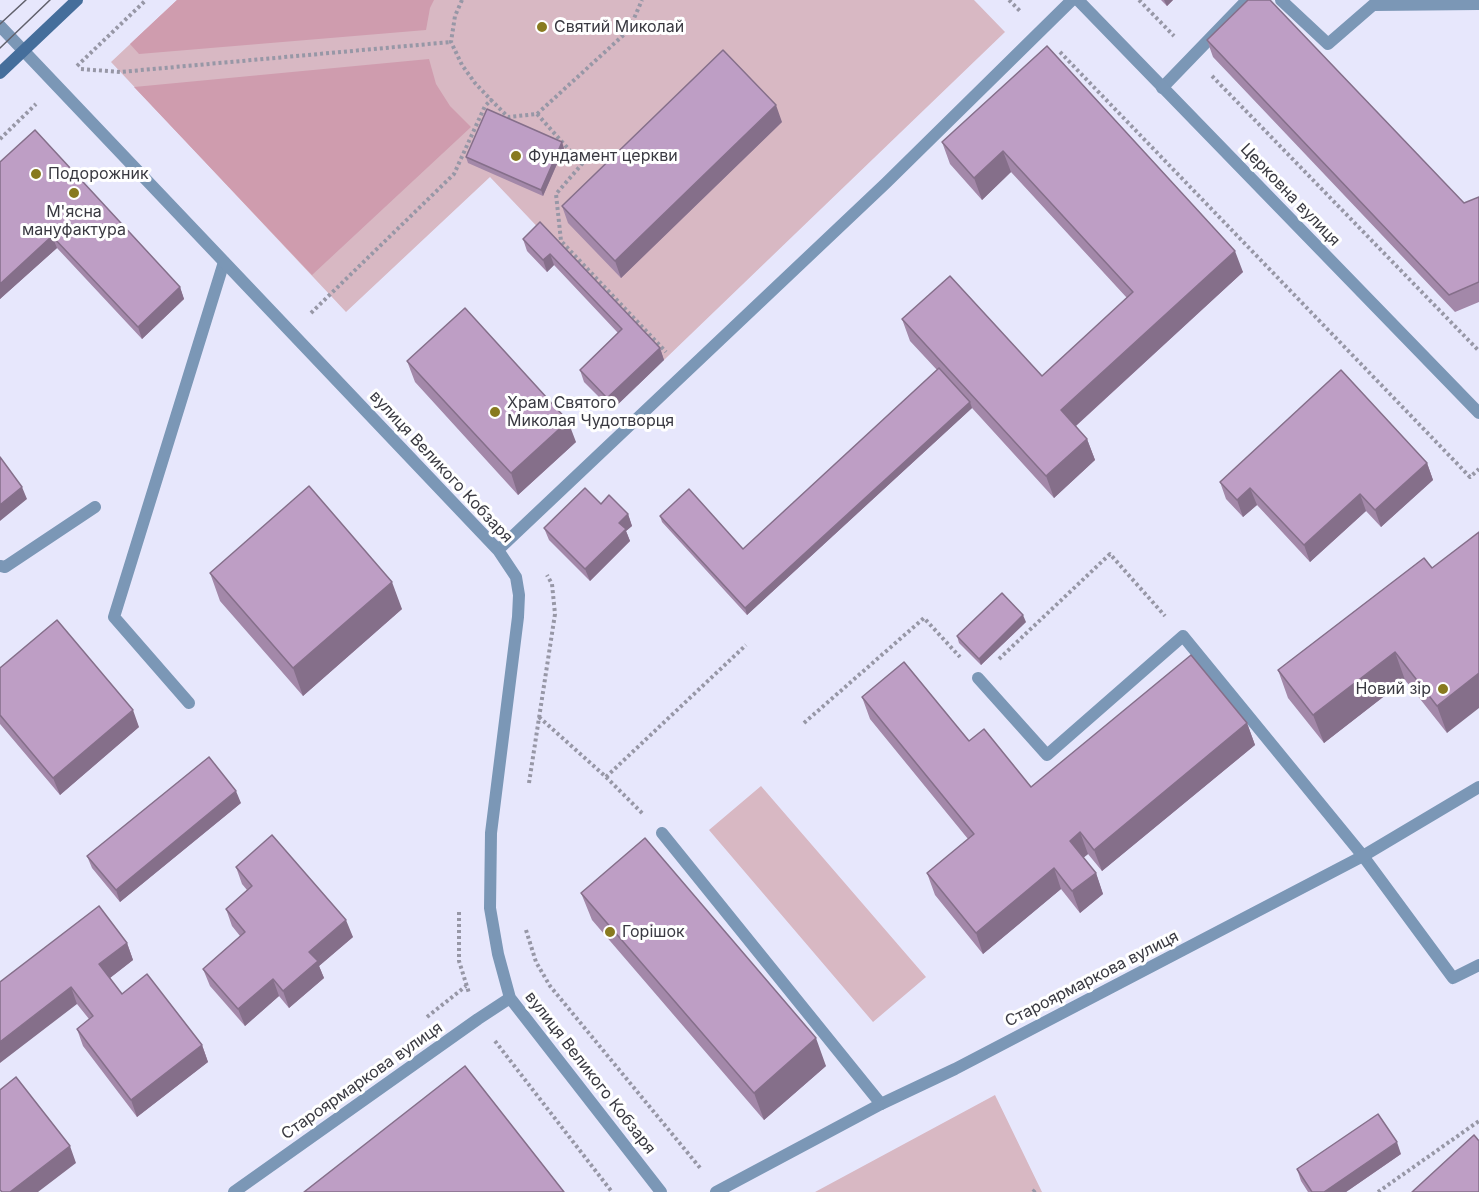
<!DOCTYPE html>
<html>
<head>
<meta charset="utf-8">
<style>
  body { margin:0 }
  canvas { display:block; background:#e7e7fc }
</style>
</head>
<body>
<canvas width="1479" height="1192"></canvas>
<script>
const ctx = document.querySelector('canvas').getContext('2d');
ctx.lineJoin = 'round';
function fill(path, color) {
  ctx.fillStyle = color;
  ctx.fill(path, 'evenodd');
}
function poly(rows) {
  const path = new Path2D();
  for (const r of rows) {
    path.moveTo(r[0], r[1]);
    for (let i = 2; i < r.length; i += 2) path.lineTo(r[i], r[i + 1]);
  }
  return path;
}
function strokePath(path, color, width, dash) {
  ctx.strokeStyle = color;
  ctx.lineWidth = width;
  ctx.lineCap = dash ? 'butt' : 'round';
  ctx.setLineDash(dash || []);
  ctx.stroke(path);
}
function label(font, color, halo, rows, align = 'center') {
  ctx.font = font + ' Inter,sans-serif';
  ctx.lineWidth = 6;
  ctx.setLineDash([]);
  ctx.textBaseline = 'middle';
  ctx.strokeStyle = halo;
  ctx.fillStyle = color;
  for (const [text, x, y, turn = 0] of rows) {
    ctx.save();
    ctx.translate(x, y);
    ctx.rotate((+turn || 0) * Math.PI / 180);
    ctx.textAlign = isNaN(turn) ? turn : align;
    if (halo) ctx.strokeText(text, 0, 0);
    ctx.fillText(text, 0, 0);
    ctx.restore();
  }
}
const green = poly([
  [177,0,974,0,1005,32,664,360,490,177,346,312,111,62],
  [761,786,926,977,873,1022,709,830],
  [995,1095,1042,1192,815,1192]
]);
const forest = poly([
  [177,0,434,0,430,8,426,30,139,54,130,44],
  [429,59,436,84,450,106,471,127,312,275,134,87]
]);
const path = poly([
  [462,0,455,16,451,42,462,65,475,83,491,100],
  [1009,0,1021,12],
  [1139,0,1174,36],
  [1060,52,1470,477,1479,469],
  [77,66,146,0],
  [81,69,120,72,451,42],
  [1212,76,1479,351],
  [537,114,582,164,556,194,561,241,666,352],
  [0,139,36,104],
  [311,313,454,174,485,106,491,100,508,117,537,114,629,30,642,0],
  [999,659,1110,554,1165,616],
  [539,717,606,777,643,814],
  [804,723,924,618,960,657],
  [606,777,746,645],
  [529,783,555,614,552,584,547,575],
  [459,912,459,961,469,993],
  [526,930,536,962,550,986,701,1169],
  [427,1017,466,986],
  [495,1041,612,1192],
  [1033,1192,1037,1188],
  [1378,1192,1479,1121]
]);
const service = poly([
  [1281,0,1328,44,1373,5,1479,4],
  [1162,88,1247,0],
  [0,566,5,567,95,507],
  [978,678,1047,755,1183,636,1363,856,1453,978,1479,965],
  [189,703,114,617,224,262],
  [662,833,881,1104]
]);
const minor = poly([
  [1078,0,1479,413],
  [0,26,498,550,516,577,519,595,518,617,491,833,490,908,498,954,510,998,661,1192],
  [498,550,886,183,1072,0],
  [234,1192,478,1019,510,998],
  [716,1192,881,1104,955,1069,1363,856,1479,787]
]);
const secondary = poly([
  [0,73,77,0]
]);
const tram = poly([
  [0,24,26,0],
  [0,48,50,0]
]);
const wall = poly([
  [1161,0,1173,0,1167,6],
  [1207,40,1464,203,1479,197,1479,302,1455,312,1213,57],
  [1047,46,1243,272,1076,426,1087,439,1095,460,1054,498,972,408,747,615,662,522,660,516,743,549,937,370,910,341,902,319,1042,376,1127,298,1011,172,982,200,950,164,942,142],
  [782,122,621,278,568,223,562,206],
  [564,148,543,196,468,163,466,157],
  [0,162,180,287,184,299,142,339,57,248,0,299],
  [540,222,660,348,664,360,612,410,584,382,580,370,618,333,554,265,547,272,527,251,523,239],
  [407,361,576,442,518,495,415,382],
  [1427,463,1433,480,1381,527,1366,511,1310,562,1257,505,1243,517,1226,499,1220,482],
  [601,504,628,514,632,526,626,531,630,541,590,581,549,540,544,528],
  [1424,558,1447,733,1405,680,1324,743,1288,698,1278,670],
  [210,573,402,609,303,696,220,601],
  [1026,622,981,665,959,643,957,636],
  [0,668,139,727,60,795,0,724],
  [862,697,969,741,1031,787,1247,723,1255,745,1102,871,1088,854,1083,858,1096,873,1103,894,1080,913,1061,889,983,954,935,895,927,873,968,839,870,719],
  [241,803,120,902,92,868,87,856],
  [236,867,353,937,319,966,324,978,289,1008,279,996,245,1026,210,986,203,969,240,936,232,926,226,909,247,890,242,884],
  [581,893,826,1066,764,1120,592,920],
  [127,943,133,960,110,978,122,994,202,1045,208,1062,137,1117,83,1046,77,1029,89,1019,77,1004,0,982],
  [1401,1154,1346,1192,1308,1192,1301,1181,1297,1169]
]);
const shadedWall = poly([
  [1164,0,1173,0,1167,6],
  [776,105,782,122,621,278,615,261],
  [562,142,564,148,543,196,541,190],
  [1003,151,1011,172,982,200,974,178],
  [52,236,57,248,0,299,0,284],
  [1235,251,1243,272,1069,432,1061,410],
  [550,254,554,265,547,272,543,260],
  [180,287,184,299,142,339,138,327],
  [660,348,664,360,612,410,607,398],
  [970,402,972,408,747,615,745,608],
  [568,421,576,442,518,495,511,473],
  [1087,439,1095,460,1054,498,1046,476],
  [1427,463,1433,480,1381,527,1375,510],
  [22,487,27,499,0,521,0,505],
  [1250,488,1257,505,1243,517,1237,500],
  [1360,494,1366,511,1310,562,1304,545],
  [628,514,632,526,626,531,630,541,590,581,585,569,619,523],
  [392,582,402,609,303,696,293,668],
  [1023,615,1026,622,981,665,979,659],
  [1395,652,1405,680,1324,743,1313,715],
  [1479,673,1479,708,1447,733,1437,706],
  [133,710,139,727,60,795,53,778],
  [1247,723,1255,745,1102,871,1094,850],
  [236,791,241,803,120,902,116,890],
  [1080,832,1088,854,1078,862,1070,841],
  [1054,868,1061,889,983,954,976,933],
  [1096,873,1103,894,1080,913,1072,891],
  [346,920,353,937,319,966,324,978,289,1008,283,991,309,952],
  [127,943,133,960,106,981,99,964],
  [273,979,279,996,245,1026,238,1009],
  [71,987,77,1004,0,1063,0,1042],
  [816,1038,826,1066,764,1120,754,1093],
  [202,1045,208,1062,137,1117,131,1100],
  [1397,1142,1401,1154,1346,1192,1324,1192],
  [70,1146,76,1163,38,1192,10,1192]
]);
const building = poly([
  [1248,0,1270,0,1464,203,1479,197,1479,282,1449,295,1207,40,1248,0],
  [1047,46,1235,251,1061,410,1087,439,1046,476,902,319,950,276,1042,376,1133,292,1003,151,974,178,942,142,1047,46],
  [723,50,776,105,615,261,562,206,723,50],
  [487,109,562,142,541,190,466,157,487,109],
  [35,130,180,287,138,327,52,236,0,284,0,162,35,130],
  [540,222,660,348,607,398,580,370,622,329,550,254,543,260,523,239,540,222],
  [465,308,568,421,511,473,407,361,465,308],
  [939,368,970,402,745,608,660,516,689,489,743,549,939,368],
  [1341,370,1427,463,1375,510,1360,494,1304,545,1250,488,1237,500,1220,482,1341,370],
  [0,457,22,487,0,505,0,457],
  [309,486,392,582,293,668,210,573,309,486],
  [585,488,601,504,609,495,628,514,619,523,626,529,585,569,544,528,585,488],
  [1479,532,1479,673,1437,706,1395,652,1313,715,1278,670,1424,558,1432,568,1479,532],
  [1002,593,1023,615,979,659,957,636,1002,593],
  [57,620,133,710,53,778,0,715,0,668,57,620],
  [1191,655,1247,723,1094,850,1080,832,1070,841,1096,873,1072,891,1054,868,976,933,927,873,974,834,862,697,904,662,969,741,984,729,1031,787,1191,655],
  [209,757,236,791,116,890,87,856,209,757],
  [272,835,346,920,309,952,318,961,283,991,273,979,238,1009,203,969,245,932,226,909,252,886,236,867,272,835],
  [645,838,816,1038,754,1093,581,893,645,838],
  [99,906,127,943,99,964,122,994,147,974,202,1045,131,1100,77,1029,93,1016,71,987,0,1042,0,982,99,906],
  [465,1066,564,1192,304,1192,465,1066],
  [16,1077,70,1146,10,1192,2,1192,0,1190,0,1090,16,1077],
  [1378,1114,1397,1142,1324,1192,1312,1192,1297,1169,1378,1114],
  [1474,1135,1479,1141,1479,1192,1412,1192,1474,1135]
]);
const markers = [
  [542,27,6,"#887a1f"],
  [516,156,6,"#887a1f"],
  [36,174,6,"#887a1f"],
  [74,193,6,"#887a1f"],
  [495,412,6,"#887a1f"],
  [1443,689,6,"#887a1f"],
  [610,932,6,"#887a1f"]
];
const poiNames = [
  ["Святий Миколай",554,27],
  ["Фундамент церкви",528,156],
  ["Подорожник",48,174],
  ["М'ясна",74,212,"center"],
  ["мануфактура",74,230,"center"],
  ["Храм Святого",507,403],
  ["Миколая Чудотворця",507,421],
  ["Новий зір",1431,689,"right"],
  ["Горішок",622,932]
];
const streetNames = [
  ["Церковна вулиця",1290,195,46],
  ["вулиця Великого Кобзаря",441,467,47],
  ["Староярмаркова вулиця",1092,979,-27],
  ["вулиця Великого Кобзаря",590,1073,52],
  ["Староярмаркова вулиця",362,1081,-35]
];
fill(green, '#d8b8c3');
fill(forest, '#cf9cae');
strokePath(path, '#9797a6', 4, [3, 3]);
strokePath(service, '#7b97b6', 12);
strokePath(minor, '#7b97b6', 12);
strokePath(secondary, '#456e9b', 12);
strokePath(tram, '#61616c', 1.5);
fill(wall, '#a388a9');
fill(shadedWall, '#856f8a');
fill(building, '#be9ec5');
strokePath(building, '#856f8a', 1.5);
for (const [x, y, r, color] of markers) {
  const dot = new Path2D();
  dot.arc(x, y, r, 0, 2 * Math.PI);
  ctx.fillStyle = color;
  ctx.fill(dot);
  strokePath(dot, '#fff', 2);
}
label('16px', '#393941', '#fff', poiNames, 'left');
label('16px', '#393941', '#fff', streetNames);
</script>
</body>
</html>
